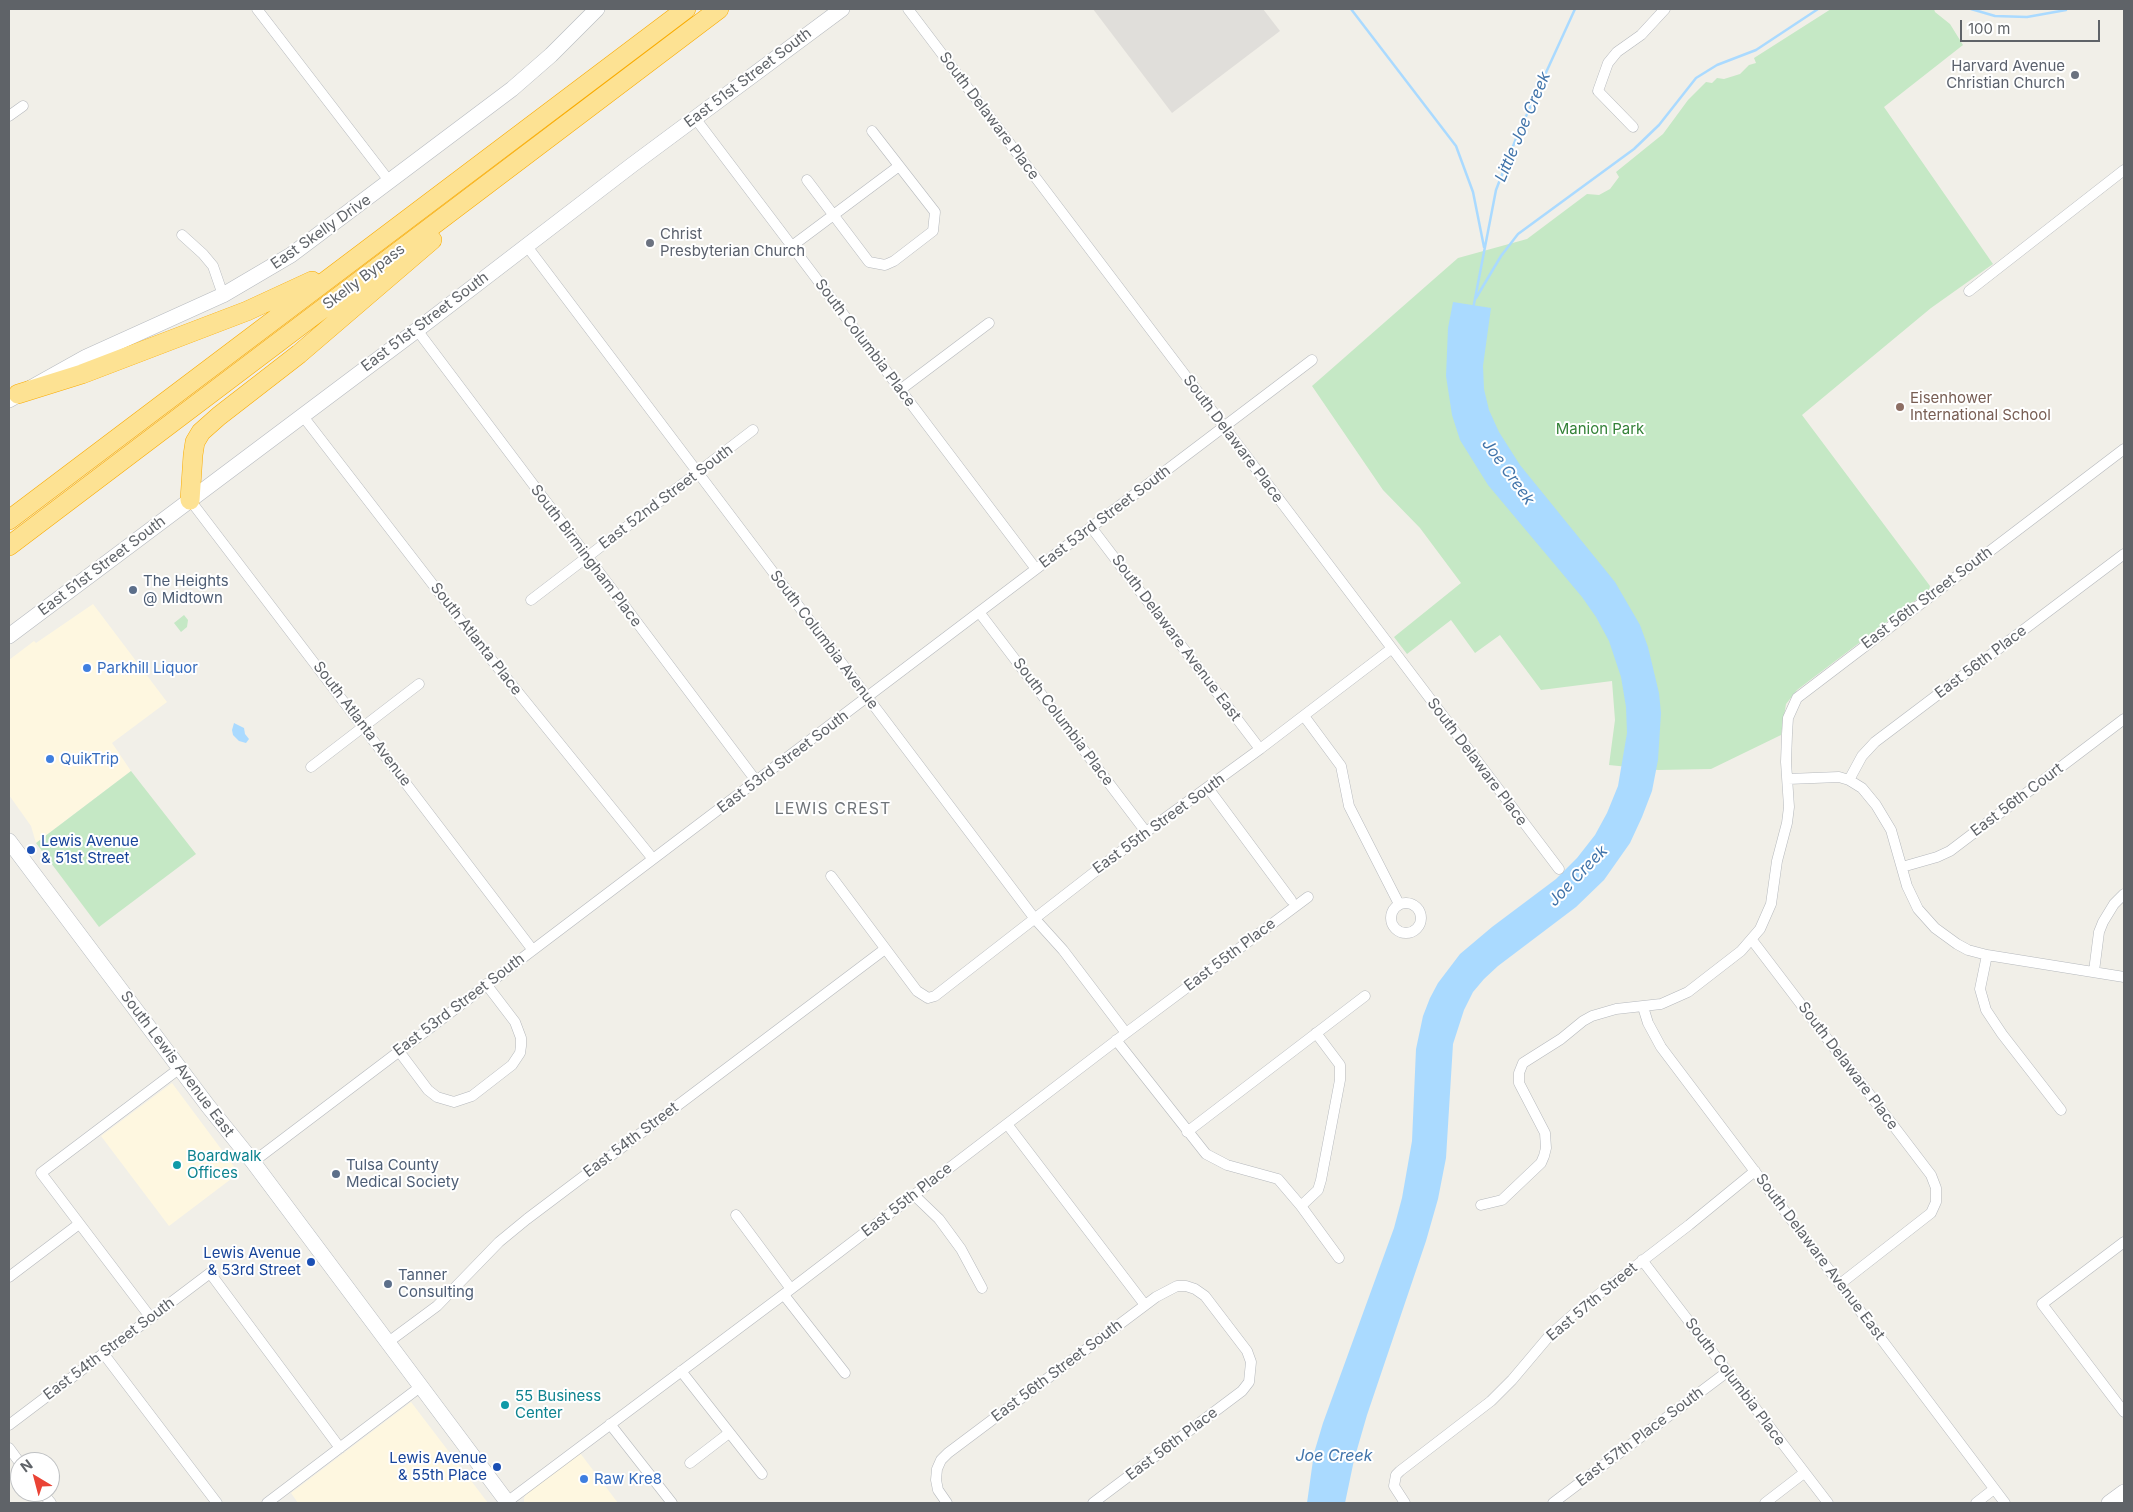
<!DOCTYPE html>
<html>
<head>
<meta charset="utf-8">
<style>
  body { margin:0 }
  #map { position:relative; width:2133px; height:1512px; overflow:hidden; background:#f1efe8; font-family:Inter,sans-serif }
  canvas { display:block }
  .frame { position:absolute; inset:0; border:10px solid #5f6368; pointer-events:none }
  .north { position:absolute; left:10px; top:1452px; width:50px; height:50px; box-sizing:border-box; background:#fff; border:1px solid #bfc1c3; border-radius:50%; rotate:323deg; font-size:14px; font-weight:700; line-height:20px; text-align:center; color:#5f6368 }
  .north::after { content:''; display:block; margin:auto; width:18px; height:22px; background:#ea4335; clip-path:polygon(50% 0,100% 100%,50% 72%,0 100%) }
  .scale { position:absolute; left:1960px; top:20px; width:140px; height:22px; box-sizing:border-box; border:2px solid #5f6368; border-top:0; padding-left:6px; font-size:15px; line-height:18px; white-space:nowrap; color:#5f6368; -webkit-text-stroke:4px #fff; paint-order:stroke }
</style>
</head>
<body>
<div id="map">
<canvas width="2133" height="1512"></canvas>
<div class="frame"></div>
<div class="north">N</div>
<div class="scale">100 m</div>
</div>
<script>
const ctx = document.querySelector('canvas').getContext('2d');
ctx.lineJoin = 'round';
function fill(path, color) {
  ctx.fillStyle = color;
  ctx.fill(path, 'evenodd');
}
function poly(rows) {
  const path = new Path2D();
  for (const r of rows) {
    if (r.length === 3) {
      path.moveTo(r[0] + r[2], r[1]);
      path.arc(r[0], r[1], r[2], 0, 2 * Math.PI);
      continue;
    }
    path.moveTo(r[0], r[1]);
    for (let i = 2; i < r.length; i += 2) path.lineTo(r[i], r[i + 1]);
  }
  return path;
}
function strokePath(path, color, width, dash) {
  ctx.strokeStyle = color;
  ctx.lineWidth = width;
  ctx.lineCap = dash ? 'butt' : 'round';
  ctx.setLineDash(dash || []);
  ctx.stroke(path);
}
function label(font, color, halo, rows, align = 'center') {
  ctx.font = font + ' Inter,sans-serif';
  ctx.lineWidth = 4;
  ctx.setLineDash([]);
  ctx.textBaseline = 'middle';
  ctx.strokeStyle = halo;
  ctx.fillStyle = color;
  for (const [text, x, y, turn = 0] of rows) {
    ctx.save();
    ctx.translate(x, y);
    ctx.rotate((+turn || 0) * Math.PI / 180);
    ctx.textAlign = isNaN(turn) ? turn : align;
    if (halo) ctx.strokeText(text, 0, 0);
    ctx.fillText(text, 0, 0);
    ctx.restore();
  }
}
const commercial = poly([
  [93,604,167,702,112,743,131,771,36,843,31,826,9,795,9,660,34,641,36,643],
  [172,1083,239,1173,169,1226,101,1136],
  [411,1402,488,1503,298,1503,291,1493],
  [580,1453,618,1503,524,1503,524,1498,527,1493]
]);
const industrial = poly([
  [1093,9,1263,9,1280,31,1172,113]
]);
const green = poly([
  [1831,9,1934,9,1935,12,1950,24,1963,45,1884,107,1993,264,1931,308,1802,415,1930,586,1929,590,1797,690,1786,704,1781,735,1711,769,1658,770,1609,765,1615,720,1612,681,1541,690,1500,635,1475,653,1451,620,1407,654,1394,637,1461,583,1420,528,1383,490,1312,386,1458,258,1527,239,1587,194,1599,195,1610,189,1619,177,1616,172,1663,134,1688,100,1706,82,1712,83,1717,78,1724,79,1740,74,1749,65,1756,63,1754,58],
  [184,615,188,620,187,627,181,632,174,623],
  [131,771,196,854,99,927,36,843]
]);
const water = poly([
  [1453,302,1491,308,1483,366,1484,389,1489,410,1499,432,1520,465,1615,582,1640,625,1648,647,1659,693,1661,713,1658,760,1652,791,1642,817,1630,843,1604,880,1576,907,1498,966,1484,979,1473,992,1464,1010,1453,1044,1446,1158,1438,1199,1426,1241,1367,1415,1354,1460,1345,1503,1307,1503,1314,1453,1323,1423,1394,1228,1402,1198,1412,1141,1416,1049,1423,1016,1430,998,1438,983,1460,954,1492,927,1556,879,1577,858,1595,835,1607,813,1618,786,1627,733,1626,707,1621,677,1609,641,1596,617,1582,597,1488,485,1460,440,1452,415,1446,376,1448,328],
  [234,723,244,728,245,734,249,739,246,743,239,741,233,735,232,730]
]);
const stream = poly([
  [1351,9,1456,146,1473,192,1484,247],
  [1971,9,1995,16,2027,17,2066,10],
  [1476,298,1501,256,1518,234,1634,149,1659,125,1696,78,1717,65,1756,50,1818,9],
  [1473,309,1496,190,1517,136,1575,9]
]);
const street = poly([
  [257,9,390,182],
  [908,9,1559,869],
  [9,116,23,106],
  [695,118,1036,569],
  [1633,127,1598,91,1608,63,1617,52,1641,35,1665,9],
  [807,180,869,262,885,265,894,261,933,231,935,212,872,131],
  [182,235,203,254,213,266,223,295],
  [526,245,1035,919,1063,950,1126,1033],
  [792,246,899,166],
  [1969,291,2124,170],
  [417,330,757,782],
  [900,390,989,323],
  [302,415,478,643,653,859],
  [190,500,532,949],
  [1091,527,1260,749],
  [531,600,753,430],
  [979,612,1146,832],
  [1304,716,1341,766,1349,806,1399,904],
  [311,767,419,684],
  [1788,779,1839,777,1849,780,1862,788,1876,805,1891,830,1907,886,1918,909,1935,928,1957,944,1968,950,1987,955,2124,977],
  [1849,780,1862,756,1875,742,2124,554],
  [1208,788,1291,900],
  [1902,867,1937,857,1950,851,2124,719],
  [831,876,917,991,928,998,935,996,1146,832,1260,749,1391,649],
  [1406,918,15],
  [1752,940,1931,1175,1936,1188,1936,1202,1931,1213,1840,1284],
  [1987,955,1980,989,1986,1010,2002,1034,2061,1110],
  [2094,971,2099,932,2103,922,2114,904,2124,894],
  [1643,1007,1648,1023,1661,1047,2005,1503],
  [1116,1040,1206,1154,1227,1165,1278,1179,1301,1206,1339,1258],
  [398,1050,428,1090,437,1097,454,1102,472,1096,512,1065,520,1053,521,1046,521,1038,515,1022,486,984],
  [1007,1124,1145,1305],
  [1187,1132,1365,996],
  [253,1162,1312,360],
  [914,1195,939,1219,961,1249,982,1288],
  [1481,1205,1502,1200,1541,1163,1544,1156,1546,1148,1545,1133,1519,1083,1519,1073,1523,1063,1561,1039,1583,1021,1592,1016,1616,1009,1661,1004,1688,992,1741,951,1760,929,1771,904,1777,861,1787,823,1789,807,1786,762,1787,734,1788,718,1797,698,2124,449],
  [1301,1206,1318,1190,1321,1180,1340,1080,1340,1065,1316,1033],
  [736,1215,791,1289],
  [2124,1242,2042,1304,2124,1412],
  [1642,1260,1828,1503],
  [9,1277,79,1224],
  [784,1295,845,1373],
  [151,1318,41,1173,180,1068],
  [387,1343,437,1306,499,1242,527,1219,885,949],
  [103,1353,217,1503],
  [681,1371,762,1474],
  [610,1424,672,1503],
  [9,1425,210,1273,340,1448],
  [9,1448,20,1463],
  [690,1463,729,1433],
  [42,1492,51,1503],
  [507,1502,791,1289,1126,1033,1308,897],
  [267,1503,420,1387],
  [947,1503,938,1490,936,1480,937,1469,941,1460,948,1453,1156,1297,1177,1286,1186,1286,1195,1289,1205,1296,1247,1351,1251,1362,1249,1382,1242,1391,1093,1503],
  [1405,1503,1394,1486,1396,1475,1400,1471,1491,1401,1512,1380,1550,1335,1577,1311,1689,1225,1755,1171],
  [1553,1503,1727,1372],
  [1765,1503,1804,1473],
  [1976,1503,1994,1489]
]);
const secondary = poly([
  [9,400,86,357,223,295,291,255,512,89,551,55,597,9],
  [9,636,417,330,632,165,842,9],
  [9,841,208,1106,253,1162,508,1503],
  [2109,1503,2124,1492]
]);
const highway = poly([
  [18,394,82,374,247,311,312,281],
  [190,500,193,455,195,442,201,432,219,416,299,354,432,240],
  [9,520,686,9],
  [9,546,719,9]
]);
const markers = [
  [2075,75,5,"#6b7280"],
  [650,243,5,"#6b7280"],
  [1900,407,5,"#8d6e63"],
  [133,590,5,"#5c6f8a"],
  [87,668,5,"#3f7fe0"],
  [50,759,5,"#3f7fe0"],
  [31,850,5,"#1a4fb4"],
  [177,1165,5,"#0f9aa8"],
  [336,1174,5,"#5c6f8a"],
  [311,1262,5,"#1a4fb4"],
  [388,1284,5,"#5c6f8a"],
  [505,1405,5,"#0f9aa8"],
  [497,1467,5,"#1a4fb4"],
  [584,1479,5,"#3f7fe0"]
];
const worshipNames = [
  ["Harvard Avenue",2065,66],
  ["Christian Church",2065,83],
  ["Christ",660,234,"left"],
  ["Presbyterian Church",660,251,"left"]
];
const streetNames = [
  ["East 51st Street South",748,78,-37],
  ["South Delaware Place",989,116,53],
  ["East Skelly Drive",321,232,-35],
  ["Skelly Bypass",364,277,-37],
  ["East 51st Street South",425,322,-37],
  ["South Columbia Place",865,343,53],
  ["South Delaware Place",1233,439,53],
  ["East 52nd Street South",666,497,-37],
  ["East 53rd Street South",1105,517,-37],
  ["South Birmingham Place",586,556,53],
  ["East 51st Street South",102,566,-37],
  ["East 56th Street South",1927,598,-37],
  ["South Delaware Avenue East",1176,638,53],
  ["South Atlanta Place",476,639,52],
  ["South Columbia Avenue",824,640,53],
  ["East 56th Place",1981,662,-37],
  ["South Columbia Place",1063,722,53],
  ["South Atlanta Avenue",362,724,53],
  ["East 53rd Street South",783,762,-37],
  ["South Delaware Place",1477,762,53],
  ["East 56th Court",2017,800,-37],
  ["East 55th Street South",1159,824,-36],
  ["East 55th Place",1230,955,-37],
  ["East 53rd Street South",459,1005,-37],
  ["South Lewis Avenue East",177,1064,53],
  ["South Delaware Place",1848,1066,53],
  ["East 54th Street",631,1140,-37],
  ["East 55th Place",907,1200,-38],
  ["South Delaware Avenue East",1820,1257,53],
  ["East 57th Street",1592,1302,-40],
  ["East 54th Street South",109,1349,-37],
  ["East 56th Street South",1057,1371,-37],
  ["South Columbia Place",1735,1382,53],
  ["East 57th Place South",1640,1437,-37],
  ["East 56th Place",1172,1444,-37]
];
const educationNames = [
  ["Eisenhower",1910,398],
  ["International School",1910,415]
];
const parkNames = [
  ["Manion Park",1600,429]
];
const serviceNames = [
  ["The Heights",143,581],
  ["@ Midtown",143,598],
  ["Tulsa County",346,1165],
  ["Medical Society",346,1182],
  ["Tanner",398,1275],
  ["Consulting",398,1292]
];
const shopNames = [
  ["Parkhill Liquor",97,668],
  ["QuikTrip",60,759],
  ["Raw Kre8",594,1479]
];
const transitNames = [
  ["Lewis Avenue",41,841,"left"],
  ["& 51st Street",41,858,"left"],
  ["Lewis Avenue",301,1253],
  ["& 53rd Street",301,1270],
  ["Lewis Avenue",487,1458],
  ["& 55th Place",487,1475]
];
const cultureNames = [
  ["Boardwalk",187,1156],
  ["Offices",187,1173],
  ["55 Business",515,1396],
  ["Center",515,1413]
];
const waterNames = [
  ["Little Joe Creek",1523,127,-67],
  ["Joe Creek",1508,472,54],
  ["Joe Creek",1578,876,-46],
  ["Joe Creek",1334,1456]
];
const neighbourhoodNames = [
  ["LEWIS CREST",833,809]
];
fill(commercial, '#fef7e0');
fill(industrial, '#e0deda');
fill(green, '#c5e8c5');
fill(water, '#aadaff');
strokePath(stream, '#aadaff', 2.5);
strokePath(street, '#b5b8bc', 11);
strokePath(secondary, '#b6babf', 16);
strokePath(highway, '#f9ab00', 20);
strokePath(street, '#fff', 10);
strokePath(secondary, '#fff', 15);
strokePath(highway, '#fde293', 19);
for (const [x, y, r, color] of markers) {
  const dot = new Path2D();
  dot.arc(x, y, r, 0, 2 * Math.PI);
  ctx.fillStyle = color;
  ctx.fill(dot);
  strokePath(dot, '#fff', 2);
}
label('15px', '#5b616d', '#fff', worshipNames, 'right');
label('15px', '#5f6368', '#fff', streetNames);
label('15px', '#785e54', '#fff', educationNames, 'left');
label('15px', '#348238', '#fff', parkNames);
label('15px', '#4e5e75', '#fff', serviceNames, 'left');
label('15px', '#366cbe', '#fff', shopNames, 'left');
label('15px', '#164399', '#fff', transitNames, 'right');
label('15px', '#0d838f', '#fff', cultureNames, 'left');
label('italic 16px', '#4174aa', '#fff', waterNames);
ctx.letterSpacing = '1px';
label('16px', '#70757a', '#fff', neighbourhoodNames);
ctx.letterSpacing = '0px';
</script>
</body>
</html>
